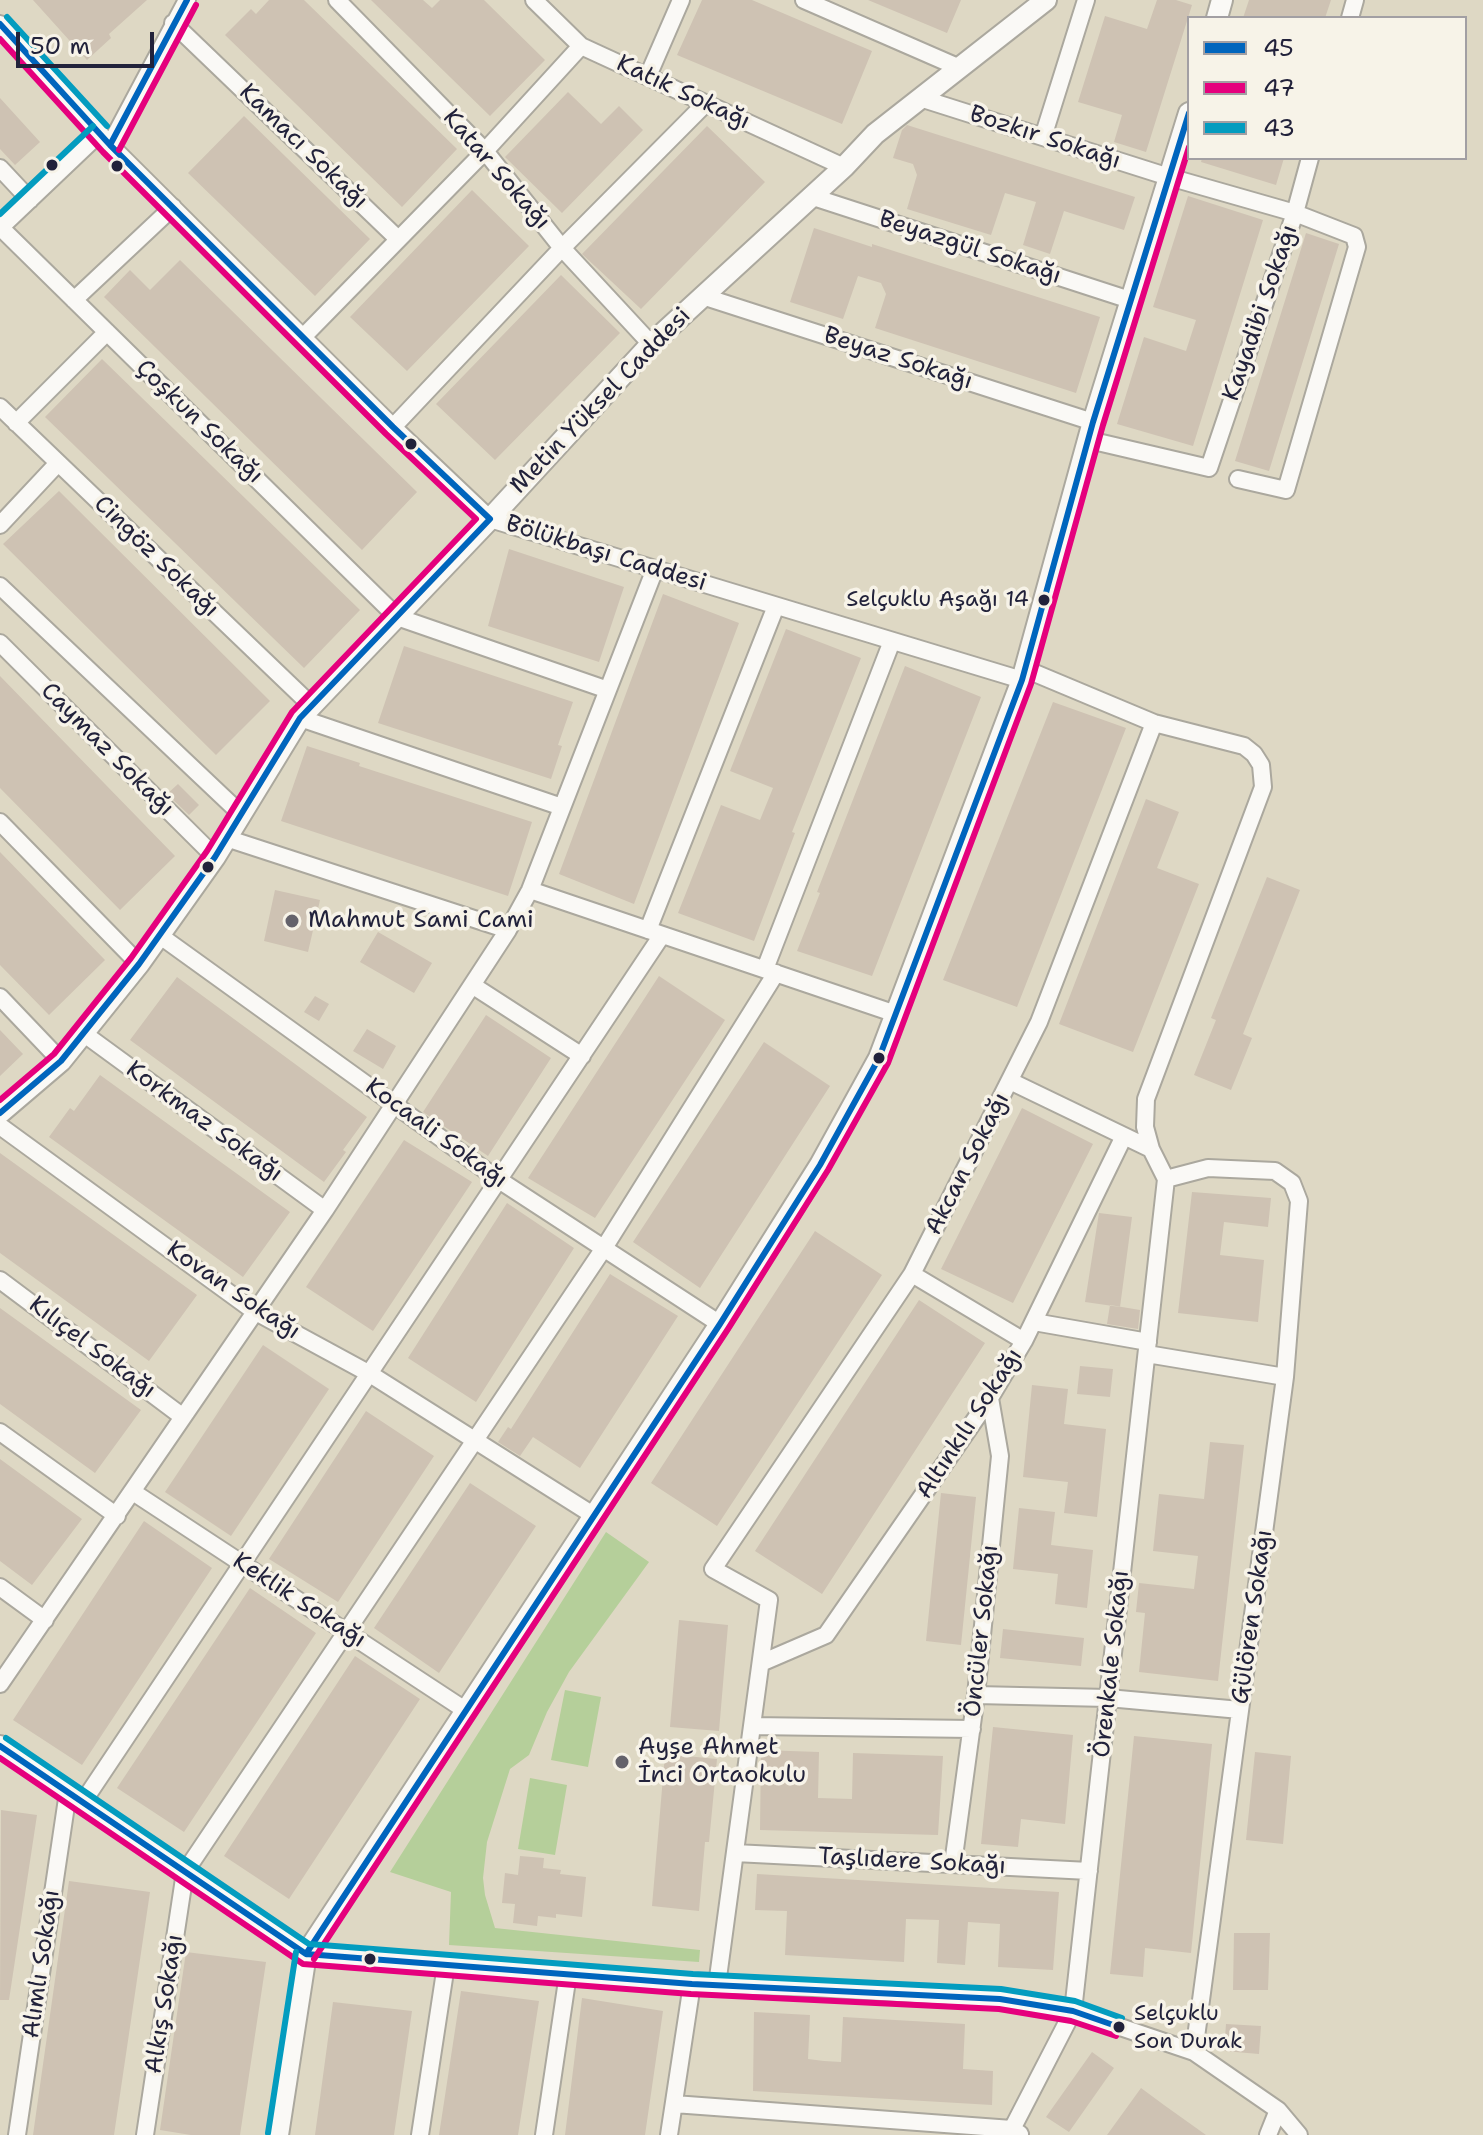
<!DOCTYPE html>
<html>
<head>
<meta charset="utf-8">
<style>
  body { margin:0 }
  #map { position:relative; width:1483px; height:2135px; overflow:hidden; background:#ded8c4; font-family:"Shantell Sans",sans-serif }
  canvas { display:block }
  .legend { position:absolute; left:1187px; top:16px; width:280px; height:144px; box-sizing:border-box; background:#f7f3e8; border:2px solid #a29fa3; margin:0; padding:10px 14px; list-style:none; font-size:24px; color:#22223b }
  .legend li { display:flex; align-items:center; gap:16px; height:40px }
  .legend b { width:40px; border:2px solid #a29fa3 }
  .scale { position:absolute; left:16px; top:32px; width:138px; height:36px; box-sizing:border-box; border:4px solid #22223b; border-top:0; padding-left:10px; font-size:24px; line-height:28px; white-space:nowrap; color:#22223b; -webkit-text-stroke:6px #f7f3e8; paint-order:stroke }
</style>
</head>
<body>
<div id="map">
<canvas width="1483" height="2135"></canvas>
<ul class="legend">
<li><b style="height:10px;background:#0065bd"></b>45</li>
<li><b style="height:10px;background:#e5007d"></b>47</li>
<li><b style="height:10px;background:#039cbf"></b>43</li>
</ul>
<div class="scale">50 m</div>
</div>
<script>
const ctx = document.querySelector('canvas').getContext('2d');
ctx.lineJoin = 'round';
function fill(path, color) {
  ctx.fillStyle = color;
  ctx.fill(path, 'evenodd');
}
function poly(rows) {
  const path = new Path2D();
  for (const r of rows) {
    path.moveTo(r[0], r[1]);
    for (let i = 2; i < r.length; i += 2) path.lineTo(r[i], r[i + 1]);
  }
  return path;
}
function strokePath(path, color, width, dash) {
  ctx.strokeStyle = color;
  ctx.lineWidth = width;
  ctx.lineCap = dash ? 'butt' : 'round';
  ctx.setLineDash(dash || []);
  ctx.stroke(path);
}
function label(font, color, halo, rows, align = 'center') {
  ctx.font = font + ' "Shantell Sans",sans-serif';
  ctx.lineWidth = 7;
  ctx.setLineDash([]);
  ctx.textBaseline = 'middle';
  ctx.strokeStyle = halo;
  ctx.fillStyle = color;
  for (const [text, x, y, turn = 0] of rows) {
    ctx.save();
    ctx.translate(x, y);
    ctx.rotate((+turn || 0) * Math.PI / 180);
    ctx.textAlign = isNaN(turn) ? turn : align;
    if (halo) ctx.strokeText(text, 0, 0);
    ctx.fillText(text, 0, 0);
    ctx.restore();
  }
}
const green = poly([
  [606,1532,649,1562,569,1672,547,1712,529,1755,510,1769,487,1842,483,1878,485,1895,495,1928,700,1950,699,1962,449,1945,451,1892,390,1872],
  [565,1690,601,1697,588,1767,551,1760],
  [530,1778,567,1785,555,1855,518,1849]
]);
const building = poly([
  [33,0,147,0,109,34,111,38,87,60],
  [269,0,304,0,457,149,402,207,225,35,251,9,256,14],
  [371,0,423,0,432,8,440,0,484,0,545,60,490,116],
  [702,0,752,0,872,51,842,124,677,55],
  [868,0,961,0,947,33],
  [1157,0,1176,0,1192,5,1146,152,1114,142,1122,115,1078,102,1105,16,1147,29],
  [1249,0,1331,0,1325,18,1243,18],
  [568,92,601,124,619,106,643,130,562,213,505,157],
  [0,98,40,142,15,165,0,149],
  [244,116,370,239,315,296,188,173],
  [907,125,1135,197,1124,230,1064,211,1050,254,1023,245,1036,202,1005,193,991,235,907,209,917,175,913,164,893,158,902,130],
  [707,126,765,182,641,309,582,254],
  [1202,158,1284,158,1276,185,1201,162],
  [472,190,529,246,407,371,350,317],
  [1188,196,1263,220,1193,446,1117,424,1144,337,1186,351,1196,320,1153,307],
  [814,228,872,247,872,244,1100,317,1076,393,875,328,886,294,881,283,858,276,843,319,790,302],
  [1306,233,1339,244,1269,471,1235,461],
  [180,260,417,492,362,550,104,297,130,270,150,290],
  [561,275,620,333,495,460,436,404],
  [102,359,360,610,304,668,45,417],
  [59,491,270,701,216,755,3,544],
  [509,549,624,587,599,662,488,626],
  [663,594,739,623,634,904,559,874],
  [786,629,861,658,792,832,795,833,754,941,678,913,721,805,760,820,773,788,730,771],
  [404,646,573,702,558,745,562,746,551,779,378,723],
  [905,666,981,697,872,976,797,951,820,893,817,892],
  [0,676,175,856,120,910,0,788],
  [1053,702,1126,728,1017,1007,943,980],
  [307,746,360,763,359,766,532,822,508,896,281,821],
  [178,784,199,805,189,815,167,794],
  [1146,799,1179,812,1157,868,1199,884,1133,1052,1059,1024],
  [0,852,105,960,49,1015,0,965],
  [1267,877,1300,890,1243,1034,1252,1038,1231,1090,1194,1075,1216,1020,1211,1018],
  [275,890,320,900,308,952,264,941],
  [378,932,432,963,414,993,360,962],
  [659,976,725,1020,595,1218,528,1178],
  [177,977,367,1117,343,1150,346,1152,324,1182,130,1040],
  [315,996,329,1004,319,1021,304,1012],
  [486,1015,551,1058,488,1156,423,1112],
  [367,1029,396,1046,383,1069,353,1051],
  [0,1030,23,1054,0,1076],
  [764,1042,830,1086,700,1288,633,1242],
  [100,1075,290,1212,243,1277,49,1137,70,1108,74,1111],
  [1022,1108,1093,1144,1013,1303,941,1269],
  [404,1140,472,1182,373,1331,306,1287],
  [0,1153,197,1295,149,1361,0,1253],
  [1192,1192,1271,1198,1268,1227,1224,1222,1220,1255,1264,1260,1258,1322,1178,1313],
  [507,1203,574,1248,476,1402,408,1358],
  [1099,1213,1132,1217,1120,1307,1085,1302],
  [815,1231,882,1275,717,1526,651,1483],
  [610,1274,678,1316,580,1468,533,1437,520,1456,498,1442,508,1427,511,1429],
  [919,1300,985,1343,822,1594,755,1551],
  [1110,1305,1140,1310,1138,1329,1107,1324],
  [0,1308,141,1410,95,1473,0,1404],
  [263,1345,329,1389,231,1536,165,1492],
  [1080,1366,1113,1369,1110,1397,1077,1394],
  [1032,1385,1068,1389,1064,1424,1106,1429,1097,1517,1064,1513,1068,1482,1023,1477],
  [366,1411,434,1456,338,1602,269,1559],
  [1210,1442,1244,1445,1218,1681,1139,1672,1145,1613,1136,1612,1139,1583,1194,1589,1198,1556,1153,1551,1159,1494,1204,1499],
  [0,1459,82,1519,32,1585,0,1561],
  [470,1483,536,1526,439,1673,374,1628],
  [941,1493,976,1497,961,1645,926,1641],
  [1019,1508,1055,1512,1051,1545,1093,1550,1087,1608,1055,1604,1058,1574,1013,1569],
  [144,1521,212,1568,82,1765,13,1720],
  [250,1588,316,1633,184,1832,117,1788],
  [679,1620,728,1625,719,1731,670,1727],
  [1003,1629,1084,1638,1081,1666,1000,1658],
  [355,1656,420,1699,289,1899,224,1856],
  [993,1727,1073,1735,1065,1824,1021,1819,1018,1847,981,1844],
  [1134,1736,1212,1744,1191,1953,1145,1948,1143,1977,1110,1974],
  [761,1750,819,1752,818,1798,852,1799,853,1753,943,1756,938,1835,760,1830],
  [1255,1752,1291,1756,1283,1844,1246,1840],
  [665,1754,717,1759,709,1842,705,1842,699,1911,652,1906],
  [1,1810,37,1815,9,2000,0,2000],
  [520,1856,544,1858,543,1868,561,1870,560,1874,586,1877,582,1917,556,1914,556,1918,538,1916,537,1926,513,1923,515,1904,502,1903,505,1873,518,1875],
  [757,1874,1059,1892,1053,1970,998,1967,1000,1924,968,1922,965,1965,937,1963,939,1920,906,1919,904,1962,785,1955,787,1911,755,1910],
  [69,1881,150,1892,114,2135,33,2135],
  [1234,1933,1270,1933,1268,1990,1233,1990],
  [186,1952,266,1962,240,2135,191,2135,160,2130],
  [461,1991,539,2001,518,2135,439,2135],
  [582,1998,663,2011,645,2135,565,2135],
  [333,2002,412,2011,394,2135,315,2135],
  [754,2012,810,2015,808,2059,824,2061,841,2062,843,2017,965,2024,963,2069,993,2071,992,2105,753,2091],
  [1226,2024,1261,2026,1259,2054,1224,2051],
  [1092,2052,1114,2068,1069,2132,1046,2117],
  [1141,2088,1164,2105,1206,2135,1107,2135]
]);
const minor = poly([
  [337,0,485,151,562,248,651,344],
  [534,0,581,46,844,167],
  [804,0,960,68],
  [1350,18,1355,0],
  [173,23,398,239],
  [0,24,110,145,393,427,490,519,1022,680],
  [648,76,681,0],
  [920,98,1169,177,1295,213,1354,236,1357,247,1286,490,1238,479],
  [1043,137,1086,0],
  [110,145,187,0],
  [0,168,30,200],
  [810,196,1130,300],
  [0,228,100,133],
  [1,228,397,617,608,690],
  [702,296,1093,422],
  [74,300,173,207],
  [303,337,485,151,581,46],
  [0,407,312,706],
  [16,423,107,332],
  [393,427,562,248,706,103],
  [1089,440,1209,468,1295,213,1310,158],
  [0,525,58,463],
  [0,586,241,814],
  [0,643,215,857],
  [1025,669,1154,723,1244,746,1254,754,1261,765,1263,787,1146,1099,1145,1127,1151,1149,1166,1179],
  [300,718,562,807],
  [0,822,139,964],
  [226,838,508,930],
  [530,890,896,1014],
  [648,930,776,606],
  [159,935,499,1180,720,1324],
  [765,969,892,641],
  [472,985,582,1056],
  [0,997,61,1061],
  [83,1033,325,1210],
  [1010,1081,1151,1149],
  [0,1126,254,1311,370,1374,593,1515],
  [1166,1179,1208,1168,1275,1171,1292,1183,1299,1201,1285,1377,1194,2052],
  [912,1274,1024,1341],
  [0,1280,183,1417],
  [1034,1322,1148,1342],
  [1147,1354,1285,1377],
  [0,1432,117,1516],
  [133,1492,465,1710],
  [0,1587,45,1620],
  [761,1663,826,1635,990,1398,1024,1341,1124,1136],
  [0,1684,325,1210,508,930,530,890,655,569],
  [976,1695,1108,1698,1240,1710],
  [752,1726,972,1729],
  [83,1802,662,935],
  [735,1853,1089,1871],
  [953,1864,976,1695,1000,1456,990,1398],
  [306,1954,692,1984,813,1988,1000,1999,1073,2011,1194,2052,1278,2110,1299,2135],
  [717,1985,769,1600,713,1569,912,1274,1039,1022,1154,723],
  [674,2104,1012,2129,1020,2134],
  [17,2135,68,1792],
  [145,2135,185,1872,604,1248,776,973],
  [420,2135,446,1965],
  [544,2135,568,1974],
  [669,2135,692,1984],
  [1009,2135,1073,2011,1166,1179],
  [1268,2135,1278,2110]
]);
const tertiary = poly([
  [1217,18,1222,0],
  [0,1113,61,1061,139,964,215,857,300,718,490,519,651,344,844,167,875,134,1046,0],
  [0,1746,306,1954],
  [278,2135,306,1954,720,1324,820,1165,879,1058,1022,680,1093,422,1189,113]
]);
const bus1 = poly([
  [0,24,110,145,393,427,490,519,300,718,215,857,139,964,61,1061,0,1113],
  [110,145,187,0],
  [0,1746,306,1954,692,1984,1000,1999,1073,2011,1119,2027],
  [306,1954,720,1324,820,1165,879,1058,1022,680,1093,422,1189,113]
]);
const bus2 = poly([
  [0,39,103,152,386,434,476,519,292,712,207,851,131,958,54,1054,0,1100],
  [119,150,196,5],
  [0,1758,303,1964,691,1994,999,2009,1071,2021,1116,2036],
  [314,1959,728,1329,828,1170,888,1063,1031,684,1103,425,1189,147]
]);
const bus3 = poly([
  [7,17,107,126],
  [0,214,93,126],
  [6,1738,309,1944,693,1974,1001,1989,1075,2001,1122,2018],
  [268,2133,296,1952]
]);
const markers = [
  [52,165,7,"#22223b"],
  [117,166,7,"#22223b"],
  [411,444,7,"#22223b"],
  [1044,600,7,"#22223b"],
  [208,867,7,"#22223b"],
  [292,921,8,"#64626b"],
  [879,1058,7,"#22223b"],
  [622,1762,8,"#64626b"],
  [370,1959,7,"#22223b"],
  [1119,2027,7,"#22223b"]
];
const busNames = [
  ["Selçuklu Aşağı 14",1029,600],
  ["Selçuklu",1134,2014,"left"],
  ["Son Durak",1134,2042,"left"]
];
const streetNames = [
  ["Katık Sokağı",683,93,25],
  ["Bozkır Sokağı",1045,138,18],
  ["Kamacı Sokağı",303,147,44],
  ["Katar Sokağı",496,170,49],
  ["Beyazgül Sokağı",970,248,18],
  ["Kayadibi Sokağı",1261,313,-71],
  ["Beyaz Sokağı",898,359,18],
  ["Metin Yüksel Caddesi",601,401,-46],
  ["Çoşkun Sokağı",199,422,44],
  ["Bölükbaşı Caddesi",606,554,17],
  ["Cingöz Sokağı",156,557,44],
  ["Caymaz Sokağı",107,750,45],
  ["Korkmaz Sokağı",204,1122,36],
  ["Kocaali Sokağı",436,1134,36],
  ["Akcan Sokağı",968,1164,-63],
  ["Kovan Sokağı",233,1291,34],
  ["Kılıçel Sokağı",92,1348,37],
  ["Altınkılı Sokağı",970,1424,-57],
  ["Keklik Sokağı",299,1601,33],
  ["Gülören Sokağı",1253,1617,-82],
  ["Öncüler Sokağı",982,1631,-84],
  ["Örenkale Sokağı",1112,1664,-84],
  ["Taşlıdere Sokağı",912,1862,3],
  ["Alımlı Sokağı",42,1964,-82],
  ["Alkış Sokağı",165,2004,-81]
];
const poiNames = [
  ["Mahmut Sami Cami",308,921],
  ["Ayşe Ahmet",638,1748],
  ["İnci Ortaokulu",638,1776]
];
fill(green, '#b5cf9a');
fill(building, '#cec2b3');
strokePath(minor, '#aba89e', 20);
strokePath(tertiary, '#aba89e', 24);
strokePath(minor, '#faf9f6', 16);
strokePath(tertiary, '#faf9f6', 20);
strokePath(bus1, '#0065bd', 6);
strokePath(bus2, '#e5007d', 6);
strokePath(bus3, '#039cbf', 6);
for (const [x, y, r, color] of markers) {
  const dot = new Path2D();
  dot.arc(x, y, r, 0, 2 * Math.PI);
  ctx.fillStyle = color;
  ctx.fill(dot);
  strokePath(dot, '#f7f3e8', 3);
}
label('22px', '#22223b', '#f7f3e8', busNames, 'right');
label('24px', '#22223b', '#f7f3e8', streetNames);
label('24px', '#22223b', '#f7f3e8', poiNames, 'left');
</script>
</body>
</html>
